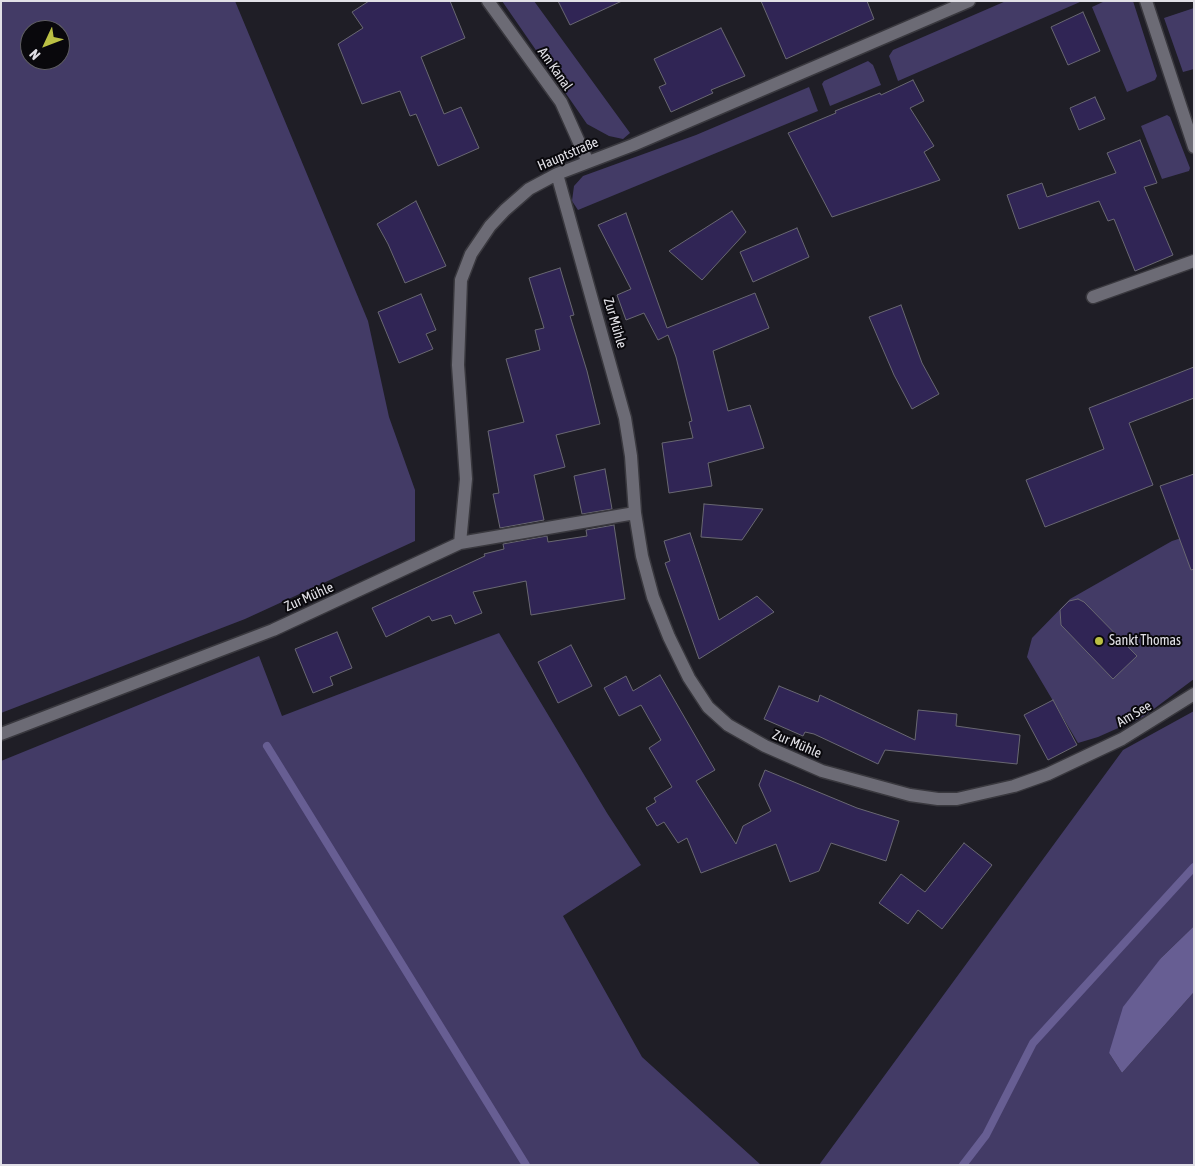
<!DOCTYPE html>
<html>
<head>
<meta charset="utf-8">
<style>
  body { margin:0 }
  #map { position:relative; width:1195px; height:1166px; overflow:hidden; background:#1f1e26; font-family:"Asap Condensed",sans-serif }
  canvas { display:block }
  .frame { position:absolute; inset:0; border:2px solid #e1e0e6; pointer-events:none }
  .north { position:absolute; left:20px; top:20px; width:50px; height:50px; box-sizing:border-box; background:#09080c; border:1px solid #5f5e63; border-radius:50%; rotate:227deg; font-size:14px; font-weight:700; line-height:20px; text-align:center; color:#e1e0e6 }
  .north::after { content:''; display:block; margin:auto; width:18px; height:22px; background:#bbc044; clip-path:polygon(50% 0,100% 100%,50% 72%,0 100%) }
</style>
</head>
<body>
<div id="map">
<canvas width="1195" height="1166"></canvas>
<div class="frame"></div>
<div class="north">N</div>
</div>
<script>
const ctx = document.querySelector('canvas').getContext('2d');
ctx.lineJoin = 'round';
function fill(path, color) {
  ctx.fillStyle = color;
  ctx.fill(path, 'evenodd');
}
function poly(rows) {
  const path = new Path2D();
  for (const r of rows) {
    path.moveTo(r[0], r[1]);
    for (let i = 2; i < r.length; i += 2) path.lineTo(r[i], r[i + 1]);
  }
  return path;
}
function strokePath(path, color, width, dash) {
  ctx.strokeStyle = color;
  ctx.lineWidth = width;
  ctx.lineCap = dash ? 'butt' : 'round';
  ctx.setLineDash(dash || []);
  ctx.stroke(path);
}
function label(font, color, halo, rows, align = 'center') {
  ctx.font = font + ' "Asap Condensed",sans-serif';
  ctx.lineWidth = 4;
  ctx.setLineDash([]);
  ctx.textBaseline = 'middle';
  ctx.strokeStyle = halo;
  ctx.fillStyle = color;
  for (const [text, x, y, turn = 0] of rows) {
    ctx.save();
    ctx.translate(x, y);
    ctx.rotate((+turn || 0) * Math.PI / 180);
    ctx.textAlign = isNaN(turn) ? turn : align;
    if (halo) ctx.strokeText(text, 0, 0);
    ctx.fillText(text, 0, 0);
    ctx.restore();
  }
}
const green = poly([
  [1,1,235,1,368,321,389,417,415,490,415,541,245,619,1,713],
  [30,30,60,30,60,60,30,60],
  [502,1,534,1,630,133,623,139,609,136,587,124],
  [1006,1,1080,2,898,81,889,56,893,50],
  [1105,1,1133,1,1157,76,1155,80,1127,92,1092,7],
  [1194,8,1194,69,1183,72,1164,18],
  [868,61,873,65,881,85,830,106,822,84,824,81],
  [809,87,818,111,578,210,572,201,574,186,583,176,696,135],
  [1167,115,1170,117,1190,168,1189,171,1162,179,1141,126],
  [1194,534,1194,679,1143,717,1098,737,1078,743,1027,657,1032,638,1070,599,1172,541],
  [499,633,607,813,641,865,563,916,642,1057,761,1165,1,1165,1,761,259,656,282,716],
  [1194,711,1194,926,1161,958,1109,1053,1122,1073,1194,992,1194,1165,819,1165,1123,750]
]);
const water = poly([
  [1194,926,1194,992,1122,1073,1109,1053,1123,1007,1161,958]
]);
const stream = poly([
  [267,746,526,1165],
  [963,1165,986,1135,1033,1043,1194,867]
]);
const building = poly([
  [369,1,450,1,465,38,421,57,444,114,461,107,479,148,438,166,416,114,410,116,400,91,362,104,338,44,363,28,352,12,369,1],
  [558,1,622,1,570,25,558,1],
  [761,1,867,1,874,19,786,59,761,1],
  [1083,12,1100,51,1068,65,1051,27,1083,12],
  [721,28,745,76,711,90,713,93,671,112,659,87,666,84,654,59,721,28],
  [913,80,924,101,910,108,934,146,924,152,940,180,832,217,788,133,836,113,835,111,880,93,881,95,913,80],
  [1095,97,1105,119,1079,130,1070,108,1095,97],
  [1140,140,1157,183,1144,187,1173,255,1135,271,1114,219,1108,221,1099,201,1019,229,1007,195,1042,183,1047,197,1116,173,1107,153,1140,140],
  [416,201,446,266,405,283,388,244,377,224,416,201],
  [732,211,746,232,702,280,669,251,732,211],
  [626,213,667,328,755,293,769,328,713,351,728,411,750,405,764,448,708,463,712,486,669,493,662,443,693,438,689,422,692,421,676,357,668,335,658,340,644,313,626,320,617,295,631,289,598,225,626,213],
  [797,228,809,257,753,282,740,252,797,228],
  [560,268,574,315,570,316,587,371,600,424,556,435,565,467,534,475,544,520,500,528,493,494,499,493,488,431,524,422,506,359,540,350,535,330,544,328,529,278,560,268],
  [421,294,436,330,426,334,433,349,399,363,378,312,421,294],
  [901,305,922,363,939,394,912,409,894,375,869,317,901,305],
  [1194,367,1194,398,1129,423,1153,485,1045,527,1026,480,1104,449,1089,408,1194,367],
  [605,469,612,509,582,514,574,476,605,469],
  [1194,474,1194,569,1191,570,1160,486,1194,474],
  [704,504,763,509,742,540,701,537,704,504],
  [614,525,625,599,531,615,526,581,473,592,482,613,455,624,451,615,432,621,429,616,386,637,372,608,485,556,484,554,504,549,503,544,547,536,548,542,587,536,586,530,614,525],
  [690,533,719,620,757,596,774,612,699,659,665,563,670,561,664,541,690,533],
  [1078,599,1084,602,1137,656,1113,679,1061,625,1060,610,1069,601,1078,599],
  [337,632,352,668,330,677,333,685,313,693,295,649,337,632],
  [571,645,592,686,558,703,538,662,571,645],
  [660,675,715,770,696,781,736,844,743,826,771,811,759,785,765,770,857,808,899,821,886,861,831,843,819,871,790,882,776,844,701,873,687,838,678,843,664,822,657,826,646,808,656,802,654,798,672,787,649,748,661,740,641,705,619,716,604,688,626,676,633,691,660,675],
  [779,686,818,702,820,695,915,740,918,710,957,714,956,726,1020,735,1017,764,885,750,878,764,814,734,805,732,803,736,764,719,779,686],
  [1053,700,1077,745,1048,760,1024,715,1053,700],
  [964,843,992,865,942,929,918,910,908,924,879,903,901,874,925,892,964,843]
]);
const minor = poly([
  [488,1,561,102,587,160],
  [1146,1,1194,147],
  [557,174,625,418,631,456,635,513,642,556,653,597,669,637,689,678,708,707,728,725,765,746,822,771,910,795,938,799,957,799,1014,786,1048,774,1122,739,1194,694],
  [1093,297,1194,261],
  [460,543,466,479,458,365,461,280,471,254,490,226,505,210,529,189,557,174,633,145,969,1],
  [1,734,273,630,460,543,635,513]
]);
const markers = [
  [1099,641,5,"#bbc044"]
];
const streetNames = [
  ["Am Kanal",555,69,55],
  ["Hauptstraße",568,154,-23],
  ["Zur Mühle",615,323,74],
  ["Zur Mühle",309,597,-24],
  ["Am See",1134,714,-30],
  ["Zur Mühle",797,744,23]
];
const poiNames = [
  ["Sankt Thomas",1109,641]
];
fill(green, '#433b66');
fill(water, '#675e93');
strokePath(stream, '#675e93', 8);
fill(building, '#302555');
strokePath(building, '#696872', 1);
strokePath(minor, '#39383e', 15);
strokePath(minor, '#6c6b75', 12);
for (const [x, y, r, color] of markers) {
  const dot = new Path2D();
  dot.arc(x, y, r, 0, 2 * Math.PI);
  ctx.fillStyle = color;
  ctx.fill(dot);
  strokePath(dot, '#09080c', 2);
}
label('14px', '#e1e0e6', '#09080c', streetNames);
label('14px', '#e1e0e6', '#09080c', poiNames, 'left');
</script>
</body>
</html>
